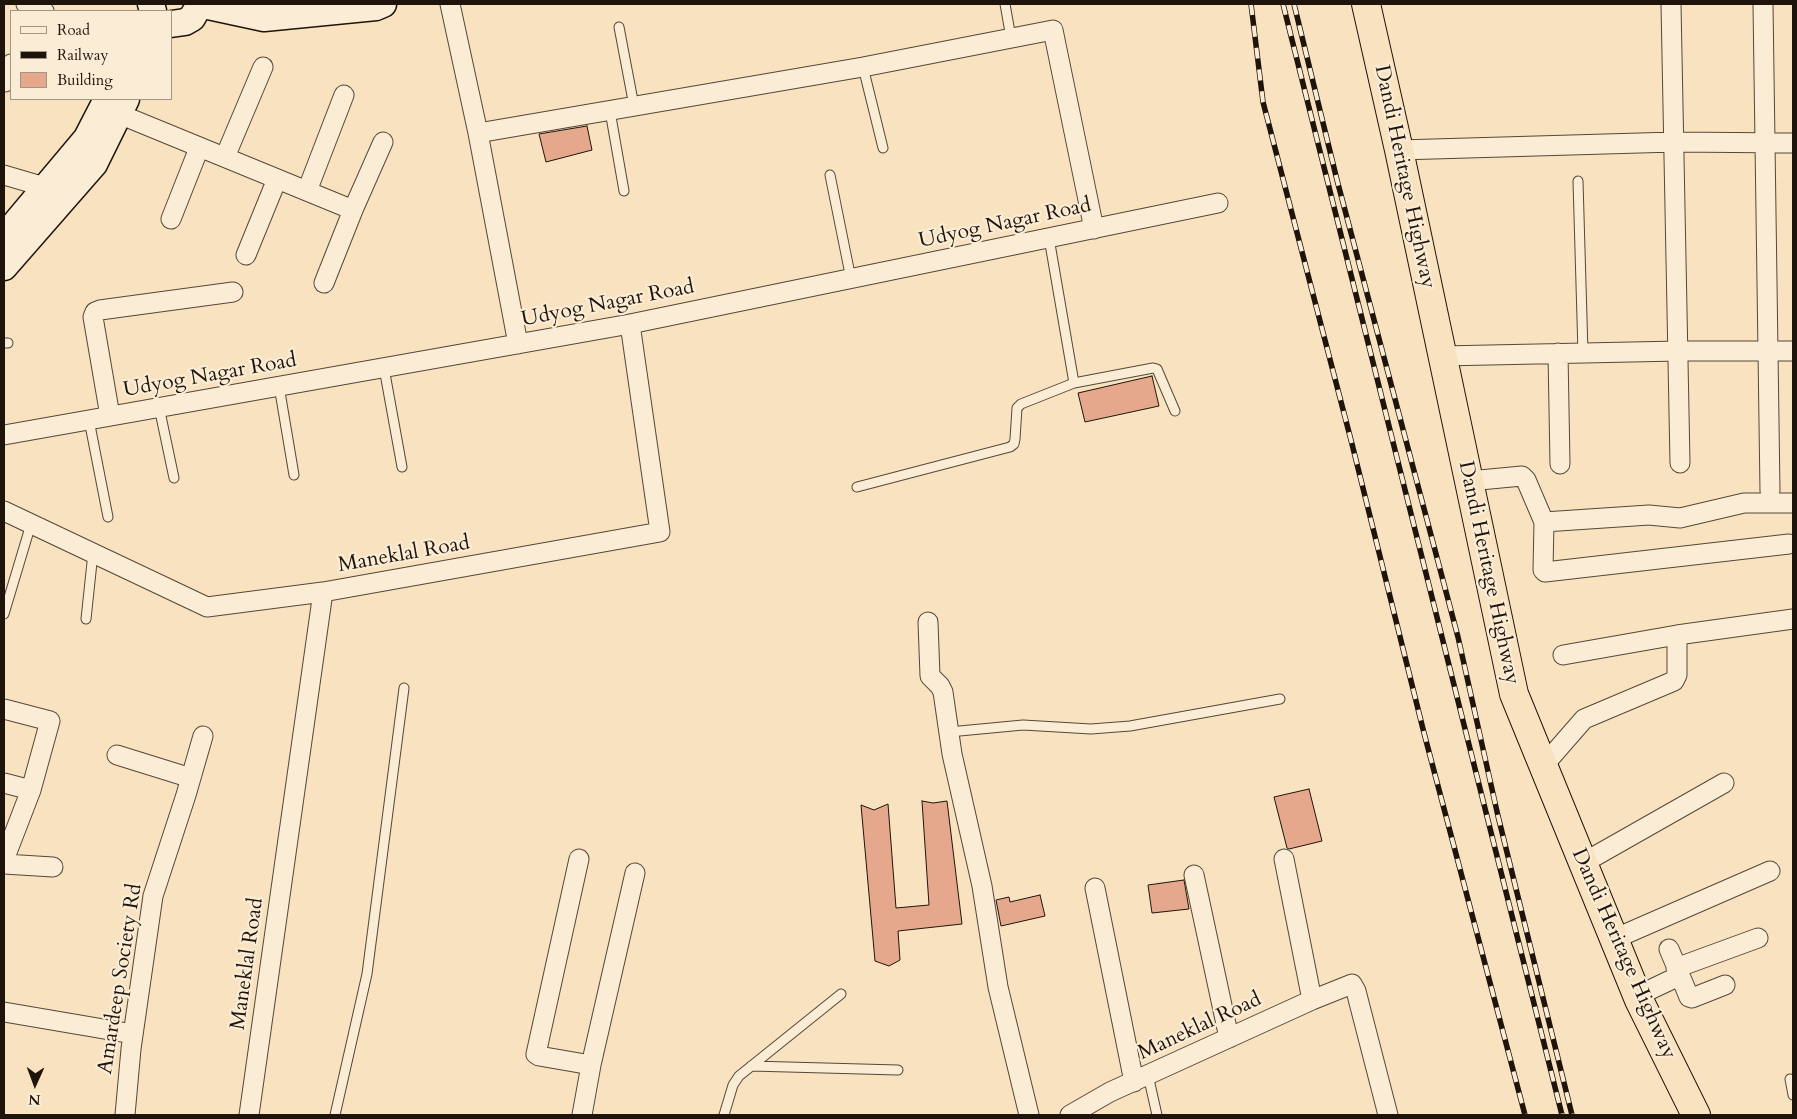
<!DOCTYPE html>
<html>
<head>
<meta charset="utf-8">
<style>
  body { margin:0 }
  #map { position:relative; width:1797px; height:1119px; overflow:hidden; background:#f8e2bf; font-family:Cardo,serif }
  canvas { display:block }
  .frame { position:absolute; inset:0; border:5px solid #1f140b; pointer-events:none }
  .legend { position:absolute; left:10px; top:10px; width:162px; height:90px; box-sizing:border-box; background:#faecd5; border:1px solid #a29684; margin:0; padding:6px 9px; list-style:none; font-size:15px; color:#1f140b }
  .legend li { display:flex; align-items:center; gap:10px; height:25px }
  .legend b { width:25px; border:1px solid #a29684 }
  .north { position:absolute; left:10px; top:1059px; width:50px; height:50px; -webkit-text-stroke:4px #faecd5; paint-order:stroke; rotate:182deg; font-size:14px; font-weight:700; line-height:20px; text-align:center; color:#1f140b }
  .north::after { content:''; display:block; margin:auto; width:18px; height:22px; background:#1f140b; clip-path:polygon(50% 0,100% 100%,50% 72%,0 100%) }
</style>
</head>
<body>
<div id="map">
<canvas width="1797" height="1119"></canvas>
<div class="frame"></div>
<ul class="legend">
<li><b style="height:6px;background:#faecd5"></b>Road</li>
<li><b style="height:6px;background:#1f140b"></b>Railway</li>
<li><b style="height:14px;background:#e6a88c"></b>Building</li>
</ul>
<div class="north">N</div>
</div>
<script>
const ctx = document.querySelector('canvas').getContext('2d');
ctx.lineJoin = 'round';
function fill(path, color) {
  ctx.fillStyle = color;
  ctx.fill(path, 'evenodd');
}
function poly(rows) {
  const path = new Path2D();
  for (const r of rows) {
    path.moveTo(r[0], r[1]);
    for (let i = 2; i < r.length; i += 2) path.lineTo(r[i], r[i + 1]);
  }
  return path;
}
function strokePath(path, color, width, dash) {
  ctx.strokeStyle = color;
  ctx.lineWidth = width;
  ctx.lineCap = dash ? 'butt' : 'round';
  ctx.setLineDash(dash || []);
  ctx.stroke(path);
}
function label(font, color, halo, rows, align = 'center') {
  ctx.font = font + ' Cardo,serif';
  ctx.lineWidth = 4.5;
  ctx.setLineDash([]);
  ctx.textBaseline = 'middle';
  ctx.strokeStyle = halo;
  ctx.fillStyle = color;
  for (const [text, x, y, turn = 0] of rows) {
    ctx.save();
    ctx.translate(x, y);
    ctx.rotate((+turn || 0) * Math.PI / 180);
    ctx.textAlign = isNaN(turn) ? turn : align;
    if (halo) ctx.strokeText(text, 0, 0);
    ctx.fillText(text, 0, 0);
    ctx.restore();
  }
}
const building = poly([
  [587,126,592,150,546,162,539,134,587,126],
  [1152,376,1159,406,1085,422,1078,393,1152,376],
  [1309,789,1322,841,1289,849,1287,848,1274,797,1309,789],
  [922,801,933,803,947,801,962,924,898,931,900,960,889,966,875,961,861,805,874,810,888,804,896,908,929,905,922,801],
  [1184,880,1189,909,1152,913,1148,885,1184,880],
  [1040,895,1045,916,1001,926,996,900,1009,897,1010,902,1040,895]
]);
const service = poly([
  [1005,4,1011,38],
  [619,27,634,106],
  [863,67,883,148],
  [610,111,624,191],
  [830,175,851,279],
  [1578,181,1583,353],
  [4,343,8,343],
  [384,368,402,467],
  [1074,383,1153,368,1157,369,1175,411],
  [279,386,294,475],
  [159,407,174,478],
  [89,420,108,517],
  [857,487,1010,447,1014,444,1015,439,1017,408,1021,404,1074,383,1049,238],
  [4,614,31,524],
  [86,619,93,553],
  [949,732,1023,725,1091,729,1130,726,1280,699],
  [751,1066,898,1070],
  [1148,1075,1157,1115],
  [1790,1079,1793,1095],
  [335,1115,367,974,404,688],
  [724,1115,733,1085,739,1076,841,994]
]);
const minor = poly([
  [26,4,44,11],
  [450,4,478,133,518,344],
  [1671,4,1680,463],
  [1763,4,1770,491],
  [5,82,11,64],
  [119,114,353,210],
  [478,133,863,67,1053,30,1094,229],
  [1399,150,1674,142,1793,143],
  [225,157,263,67],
  [4,175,55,190],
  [307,191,344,95],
  [171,219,199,148],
  [246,255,277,179],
  [324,283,353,210,383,142],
  [1558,353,1560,464],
  [1442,356,1679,351,1793,351],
  [110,416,93,317,95,312,100,310,233,292],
  [4,435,630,324,1218,203],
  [1469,481,1522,476,1526,480,1544,522,1649,515,1680,518,1744,503,1793,503],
  [4,511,207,607,323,592],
  [1544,522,1543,570,1545,572,1789,544],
  [928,622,930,676,940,686,943,692,952,754,982,886,998,987,1029,1115],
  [1563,655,1677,635,1793,619],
  [4,709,50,721,31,790,4,860],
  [117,755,191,778],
  [1543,766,1584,719,1674,681,1677,675,1677,635],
  [4,783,31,790],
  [579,859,536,1054,539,1056,591,1065],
  [1284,859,1312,1000],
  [1583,863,1724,783],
  [4,864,53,867],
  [1194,875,1229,1038],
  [1095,888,1134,1082],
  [1614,939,1770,871],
  [1669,949,1689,997,1692,998,1725,985],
  [1676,968,1758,938],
  [1637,996,1679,976],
  [4,1012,133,1034],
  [125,1115,131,1049,153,896,186,795,203,736],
  [249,1115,323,592,660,532,630,324],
  [582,1115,591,1065,635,873],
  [1070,1115,1110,1092,1312,1000,1352,984,1356,991,1388,1115]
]);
const secondary = poly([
  [151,4,153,11],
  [199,4,264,18,376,7,383,4],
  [171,24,185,22,192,18,196,11,199,4],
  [4,237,87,138,103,107],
  [4,267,94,164,126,99]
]);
const trunk = poly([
  [1366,4,1399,150,1514,694,1639,1000,1696,1115]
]);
const rail = poly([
  [1251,4,1263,102,1352,444,1424,733,1525,1115],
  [1283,4,1562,1115],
  [1294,4,1337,180,1458,637,1498,816,1572,1115]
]);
const streetNames = [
  ["Dandi Heritage Highway",1404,177,78],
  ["Udyog Nagar Road",1005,224,-12],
  ["Udyog Nagar Road",608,304,-11],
  ["Udyog Nagar Road",210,376,-10],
  ["Maneklal Road",404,555,-10],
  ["Dandi Heritage Highway",1488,573,78],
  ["Dandi Heritage Highway",1623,954,66],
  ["Maneklal Road",248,964,-82],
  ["Amardeep Society Rd",121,979,-81],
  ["Maneklal Road",1200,1027,-25]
];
fill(building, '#e6a88c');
strokePath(building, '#1f140b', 1);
strokePath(service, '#554838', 11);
strokePath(minor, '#554838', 21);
strokePath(secondary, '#1f140b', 29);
strokePath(trunk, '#1f140b', 30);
strokePath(service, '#faecd5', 9);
strokePath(minor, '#faecd5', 19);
strokePath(secondary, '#faecd5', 26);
strokePath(trunk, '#f8e2bf', 28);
strokePath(rail, '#1f140b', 5.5);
strokePath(rail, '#faecd5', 4, [11]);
label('21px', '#1f140b', '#faecd5', streetNames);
</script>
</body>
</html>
